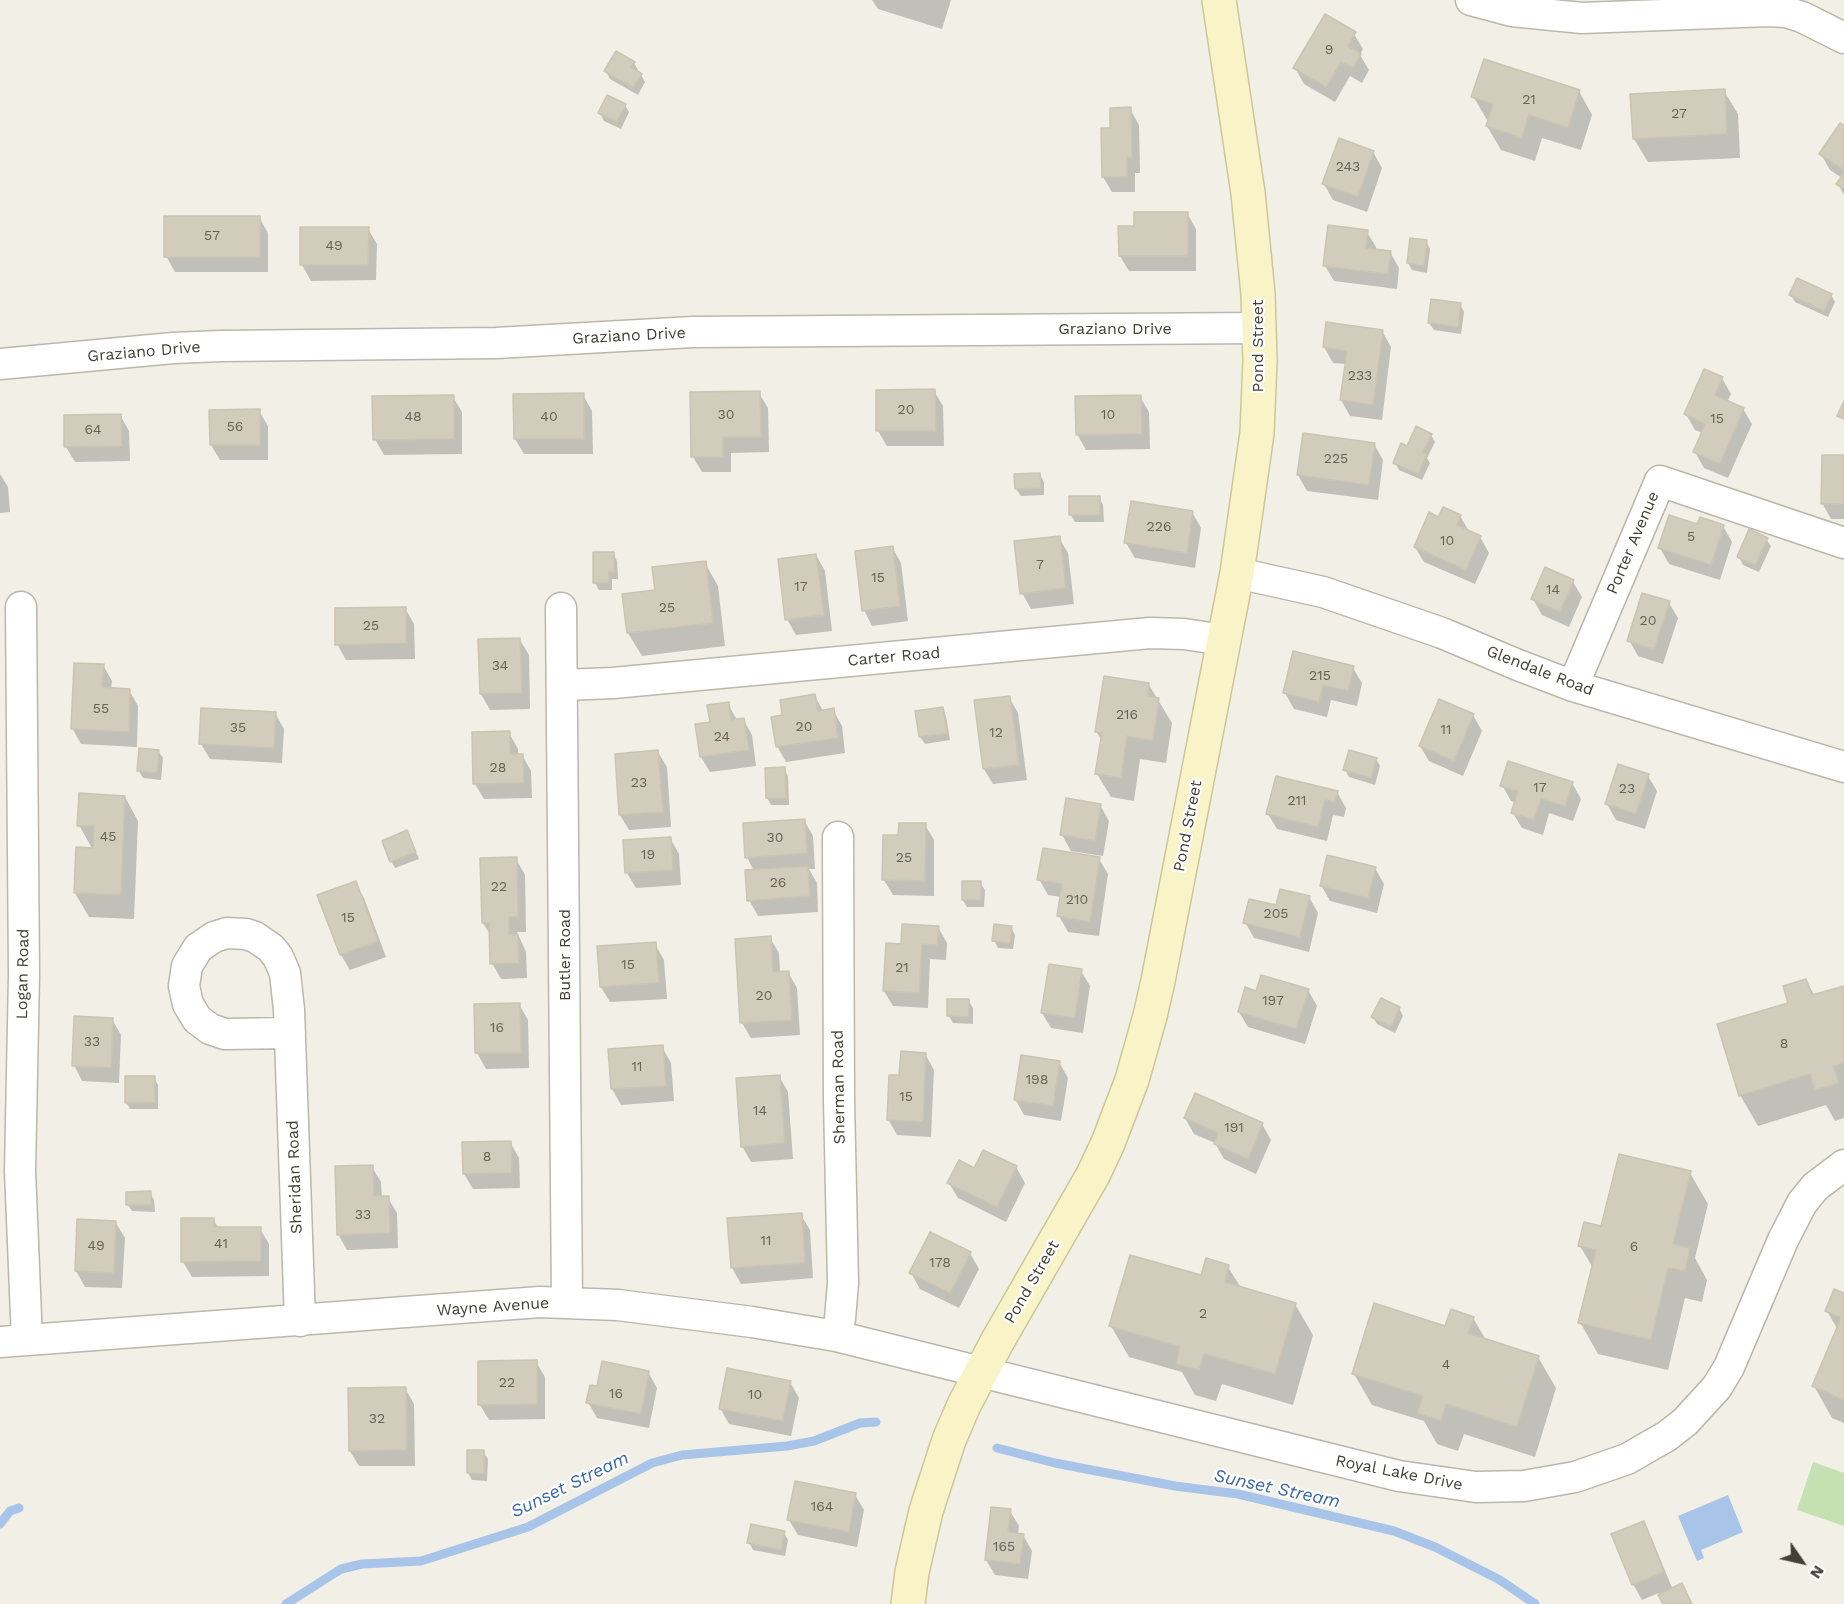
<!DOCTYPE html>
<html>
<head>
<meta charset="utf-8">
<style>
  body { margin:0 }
  #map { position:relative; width:1844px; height:1604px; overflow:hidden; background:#f1efe6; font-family:"Work Sans",sans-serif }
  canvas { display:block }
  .north { position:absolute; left:1772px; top:1532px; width:60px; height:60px; -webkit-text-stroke:4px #fff; paint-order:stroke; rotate:124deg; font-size:16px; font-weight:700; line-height:24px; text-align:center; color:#433f36 }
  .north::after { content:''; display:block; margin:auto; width:21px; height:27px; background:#433f36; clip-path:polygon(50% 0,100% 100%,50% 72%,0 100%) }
</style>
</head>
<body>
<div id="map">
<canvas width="1844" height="1604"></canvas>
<div class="north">N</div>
</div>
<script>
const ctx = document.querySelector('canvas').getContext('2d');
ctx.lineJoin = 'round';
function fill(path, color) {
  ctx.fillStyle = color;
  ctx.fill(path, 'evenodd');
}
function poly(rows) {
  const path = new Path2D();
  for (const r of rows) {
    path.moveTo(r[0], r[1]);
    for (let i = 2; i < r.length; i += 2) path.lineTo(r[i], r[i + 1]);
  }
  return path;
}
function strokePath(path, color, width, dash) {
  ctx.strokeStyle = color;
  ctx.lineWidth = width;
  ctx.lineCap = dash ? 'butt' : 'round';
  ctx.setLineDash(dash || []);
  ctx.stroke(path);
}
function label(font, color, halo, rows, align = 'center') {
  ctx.font = font + ' "Work Sans",sans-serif';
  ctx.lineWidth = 4.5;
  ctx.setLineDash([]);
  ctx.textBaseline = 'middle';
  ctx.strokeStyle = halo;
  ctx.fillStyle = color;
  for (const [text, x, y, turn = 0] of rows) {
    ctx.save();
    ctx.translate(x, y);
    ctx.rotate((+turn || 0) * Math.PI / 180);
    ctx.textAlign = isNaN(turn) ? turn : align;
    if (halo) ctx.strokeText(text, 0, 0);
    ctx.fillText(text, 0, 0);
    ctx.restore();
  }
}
const green = poly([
  [1813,1462,1844,1473,1844,1526,1797,1510]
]);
const water = poly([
  [1728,1495,1743,1532,1701,1550,1704,1558,1697,1561,1678,1516]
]);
const shadow = poly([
  [872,0,951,0,942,29,878,9],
  [1354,34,1363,49,1360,55,1369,70,1362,83,1350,76,1335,102,1304,84,1295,68],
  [634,63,638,70,636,72,641,75,645,82,638,95,610,79,606,71],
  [1579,91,1592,115,1581,150,1542,138,1535,161,1501,150,1487,126,1489,121,1487,120,1473,96],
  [1724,91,1738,114,1740,158,1648,162,1634,139],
  [625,105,629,112,621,129,604,121,600,113],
  [1130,109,1139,125,1140,173,1135,173,1135,192,1112,192,1103,177],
  [1844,127,1844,195,1838,184,1842,178,1830,170,1821,154],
  [1373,152,1382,168,1367,212,1333,200,1324,184],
  [1187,213,1196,229,1196,271,1129,271,1120,256,1135,227],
  [259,217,268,233,268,272,175,272,166,256],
  [301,229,368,229,377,244,376,280,311,281,302,265],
  [1367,232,1376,247,1376,251,1390,252,1399,268,1397,289,1334,281,1325,266],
  [1426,241,1430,249,1427,273,1412,270,1408,263],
  [1791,295,1831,295,1835,302,1828,317,1795,302],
  [1460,304,1464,312,1461,334,1434,330,1429,323],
  [1382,331,1391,347,1382,420,1350,416,1341,400,1346,364,1333,363,1324,347],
  [1722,378,1731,394,1727,402,1743,409,1752,424,1728,478,1704,468,1695,452,1703,433,1695,430,1686,414],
  [934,391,943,406,944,446,887,446,878,431],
  [759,393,768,408,769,452,731,453,731,472,702,472,693,457],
  [583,395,592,411,593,454,524,454,515,439],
  [453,397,462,412,462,454,384,455,375,439],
  [1140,397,1149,412,1150,449,1086,450,1077,434],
  [259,411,268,426,268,460,220,460,211,445],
  [120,415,129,431,130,461,75,462,66,447],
  [1431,435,1435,442,1427,458,1430,463,1422,480,1399,470,1395,463,1408,448],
  [1374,444,1383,460,1378,500,1307,491,1298,475],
  [1844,457,1844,519,1831,519,1822,503],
  [0,474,8,487,10,512,0,513],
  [1040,474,1044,482,1044,495,1021,496,1016,489],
  [1099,497,1103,505,1104,522,1075,522,1071,515],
  [1192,512,1201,528,1195,568,1135,558,1126,543],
  [1460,516,1470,533,1480,537,1489,553,1475,584,1424,562,1415,547,1439,519],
  [1698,526,1723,526,1732,542,1720,580,1669,564,1660,548],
  [1059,538,1068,553,1074,604,1031,609,1022,593],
  [1766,539,1771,546,1759,572,1743,565,1739,557],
  [892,547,901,563,908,621,872,626,864,610],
  [613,553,617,561,618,579,612,579,612,590,599,590,595,583],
  [816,555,825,571,832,631,796,635,787,619],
  [705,563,718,586,725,646,642,656,628,633,656,591],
  [1546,569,1573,582,1582,597,1569,627,1542,615,1533,599],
  [1669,603,1678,618,1663,664,1638,656,1629,640],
  [405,608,414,624,415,659,346,660,337,644],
  [520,640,529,655,530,709,490,710,481,694,480,641],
  [103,665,112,681,111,689,129,690,138,706,137,747,81,744,72,728],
  [1353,668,1362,683,1357,706,1331,700,1327,717,1294,709,1285,693],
  [1149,685,1172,723,1166,763,1140,759,1134,801,1111,797,1097,774,1102,741,1096,731],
  [815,696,823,711,833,710,842,726,845,753,786,762,777,746,784,716],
  [1009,697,1018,713,1027,780,993,784,984,769],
  [728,704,737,720,743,719,752,735,756,766,710,772,701,757,697,725,712,723],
  [942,708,946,716,950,740,925,744,920,737],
  [275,713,284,729,282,763,210,759,201,744],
  [1473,715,1482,731,1463,776,1429,761,1420,746],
  [509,733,518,749,518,755,522,755,531,771,532,798,484,799,475,784],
  [158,751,163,758,161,780,143,778,139,771],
  [658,752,667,767,671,827,629,830,620,815],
  [1376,759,1380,766,1375,785,1349,777,1345,770],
  [767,769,784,769,788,776,789,805,771,805,767,798],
  [1648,776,1657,791,1645,829,1616,820,1607,804],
  [1572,783,1581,799,1573,821,1549,813,1543,835,1522,828,1513,813,1516,803,1511,801,1502,785],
  [1337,792,1346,808,1344,817,1333,815,1327,841,1277,829,1268,814],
  [125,797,138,821,134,919,89,917,75,893,93,850,79,825],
  [1100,805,1109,821,1103,856,1071,851,1062,835],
  [804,820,813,836,815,869,809,869,817,883,818,912,758,916,749,900,754,871,747,857],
  [925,825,934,840,934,896,893,895,884,880,900,837],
  [670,838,679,854,681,885,636,888,627,873],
  [411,840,419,859,395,868,391,861],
  [516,859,525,875,526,932,517,932,526,952,527,978,501,979,492,963,491,936,483,923],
  [1099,859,1108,874,1099,936,1068,932,1059,916,1061,897,1048,895,1039,879],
  [1375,868,1384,884,1377,913,1330,901,1321,885],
  [355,883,364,898,386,957,350,970,341,955,319,896],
  [980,883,985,890,984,907,967,907,963,900],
  [1309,897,1318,913,1309,952,1254,938,1245,922,1277,907],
  [938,927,947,943,946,960,930,959,928,1008,893,1006,884,991,902,945],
  [1011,927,1015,935,1013,949,998,948,994,940],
  [770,938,779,953,780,973,788,972,797,988,800,1035,751,1038,742,1023],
  [655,944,664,960,667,999,610,1002,601,987],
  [1081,971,1090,986,1083,1033,1051,1028,1042,1013],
  [1806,981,1815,996,1844,987,1844,1118,1835,1121,1826,1105,1758,1126,1740,1095,1790,1004],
  [1308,990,1317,1006,1305,1044,1248,1027,1239,1012,1257,992],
  [949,1000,968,1000,973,1008,973,1024,953,1023,949,1016],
  [519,1004,528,1020,529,1068,486,1069,477,1053,475,1005],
  [1399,1008,1403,1016,1395,1033,1377,1024,1373,1017],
  [112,1019,121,1035,119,1083,82,1081,74,1065],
  [662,1047,671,1063,674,1101,621,1105,612,1089,610,1051],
  [925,1054,934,1070,931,1137,897,1135,888,1119,900,1077],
  [1059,1062,1068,1078,1061,1121,1024,1115,1015,1099],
  [779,1076,788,1092,793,1159,751,1162,742,1146],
  [154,1078,158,1085,158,1109,130,1109,126,1102],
  [1185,1118,1262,1124,1271,1140,1256,1174,1224,1159,1215,1143,1194,1134],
  [510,1142,519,1158,520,1188,473,1189,464,1174],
  [372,1167,381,1182,382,1198,388,1198,397,1213,398,1248,347,1250,338,1234],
  [1016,1167,1025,1183,1006,1222,958,1198,949,1183],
  [1690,1173,1708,1204,1695,1258,1707,1280,1702,1302,1685,1298,1668,1370,1598,1354,1580,1322,1593,1268,1580,1246,1602,1228],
  [150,1193,154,1200,155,1212,132,1211,127,1204],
  [801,1215,810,1230,813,1278,741,1284,732,1268,729,1219],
  [213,1219,219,1229,260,1229,269,1244,269,1276,192,1277,183,1262],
  [116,1223,125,1238,122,1288,85,1287,76,1271],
  [970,1253,979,1269,959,1308,920,1289,911,1273],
  [1228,1267,1241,1288,1295,1304,1313,1335,1293,1405,1222,1384,1216,1401,1195,1395,1182,1372,1129,1357,1111,1326,1202,1277],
  [1844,1294,1844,1423,1832,1418,1814,1386,1838,1330,1827,1311],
  [1473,1318,1486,1340,1538,1357,1556,1388,1535,1457,1464,1434,1458,1451,1437,1444,1424,1421,1372,1405,1354,1374,1446,1328],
  [536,1362,545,1377,545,1419,489,1420,480,1405],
  [648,1372,657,1388,649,1428,597,1418,588,1402,598,1388],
  [790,1382,799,1398,791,1436,729,1424,720,1408],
  [405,1388,414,1404,415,1466,359,1466,350,1451],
  [483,1452,488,1459,487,1481,472,1480,468,1473],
  [855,1495,864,1510,857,1547,798,1535,789,1520],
  [1010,1511,1019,1526,1018,1535,1023,1535,1032,1551,1028,1579,995,1575,986,1560],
  [1643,1523,1652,1539,1673,1590,1691,1604,1664,1604,1659,1593,1642,1600,1633,1584,1613,1535],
  [784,1533,788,1540,785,1556,753,1550,749,1542]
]);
const stream = poly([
  [997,1448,1055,1463,1175,1486,1238,1494,1394,1531,1435,1547,1500,1580,1535,1604],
  [0,1524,10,1511,19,1508],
  [286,1604,341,1569,362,1564,421,1561,528,1527,652,1463,682,1455,787,1446,814,1441,860,1423,876,1422]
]);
const building = poly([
  [1325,14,1356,32,1348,46,1361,54,1353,68,1341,62,1326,87,1293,68,1325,14],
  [616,51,635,62,631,67,642,74,633,88,604,71,616,51],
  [1484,59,1580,90,1568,128,1529,115,1522,138,1486,126,1493,104,1471,97,1484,59],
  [1725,89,1727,134,1633,139,1630,94,1725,89],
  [607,95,626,104,617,122,598,113,607,95],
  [1131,107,1132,157,1127,157,1127,177,1102,177,1101,128,1110,128,1110,108,1131,107],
  [1840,123,1844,125,1844,170,1819,154,1840,123],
  [1339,138,1374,151,1358,197,1322,184,1339,138],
  [1844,173,1844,189,1836,184,1844,173],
  [1134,212,1188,212,1188,256,1119,256,1118,226,1134,226,1134,212],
  [164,216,260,216,260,257,164,257,164,216],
  [1328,225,1368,230,1366,248,1391,251,1388,274,1323,266,1328,225],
  [300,227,369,227,368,265,300,265,300,227],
  [1410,238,1427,240,1424,266,1407,263,1410,238],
  [1797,278,1832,294,1824,311,1789,295,1797,278],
  [1431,299,1461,303,1458,327,1428,323,1431,299],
  [1326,322,1383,330,1373,405,1340,400,1347,351,1323,347,1326,322],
  [1704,369,1723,377,1715,395,1744,408,1720,464,1693,452,1705,424,1684,414,1704,369],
  [935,389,936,431,876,431,876,390,935,389],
  [760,391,761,437,723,437,723,457,691,457,690,392,760,391],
  [584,393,584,439,514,439,513,394,584,393],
  [454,395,454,439,373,440,372,396,454,395],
  [1141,395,1142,434,1076,435,1075,396,1141,395],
  [1844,401,1844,419,1837,416,1844,401],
  [260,409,260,445,210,445,209,410,260,409],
  [121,414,122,446,64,447,64,415,121,414],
  [1416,426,1432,434,1422,453,1427,454,1418,474,1393,463,1401,443,1407,446,1416,426],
  [1303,433,1375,443,1369,485,1297,475,1303,433],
  [1822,455,1844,455,1844,504,1821,504,1822,455],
  [1040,473,1041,488,1015,489,1014,474,1040,473],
  [1069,496,1100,496,1100,515,1069,515,1069,496],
  [1131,501,1193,511,1187,553,1124,543,1131,501],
  [1443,507,1461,515,1457,525,1481,536,1466,570,1414,547,1429,512,1438,517,1443,507],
  [1669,515,1697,524,1700,517,1724,525,1711,565,1658,548,1669,515],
  [1749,529,1768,538,1755,565,1737,557,1749,529],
  [1060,536,1066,588,1020,594,1014,541,1060,536],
  [893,546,900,606,862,611,855,551,893,546],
  [593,552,614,552,614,572,609,572,609,583,593,583,593,552],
  [816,554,824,615,785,620,778,559,816,554],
  [706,561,713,623,627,633,622,594,655,590,652,567,706,561],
  [1545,567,1574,580,1560,612,1531,599,1545,567],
  [1642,593,1670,601,1654,649,1627,641,1642,593],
  [406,607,406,643,335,645,335,608,406,607],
  [520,638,522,693,480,694,478,639,520,638],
  [1293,651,1354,666,1348,691,1323,685,1319,702,1283,693,1293,651],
  [74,663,104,664,102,687,130,689,129,732,71,729,74,663],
  [1104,676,1149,683,1148,696,1159,698,1153,741,1127,736,1121,778,1095,774,1102,733,1095,732,1104,676],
  [815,694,818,711,834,708,838,738,776,747,771,717,782,715,780,700,815,694],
  [1010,696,1019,765,983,769,974,700,1010,696],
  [1439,699,1474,714,1454,761,1419,746,1439,699],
  [729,702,731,720,744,718,749,750,700,757,695,724,710,722,707,705,729,702],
  [943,707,947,733,919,737,915,711,943,707],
  [201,708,276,712,274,748,199,744,201,708],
  [510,731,510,754,523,754,524,783,473,784,472,732,510,731],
  [139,748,159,750,157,773,137,771,139,748],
  [658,750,663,812,619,815,615,754,658,750],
  [1349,750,1377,758,1371,778,1343,770,1349,750],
  [1508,761,1573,782,1565,806,1541,799,1534,820,1511,813,1518,791,1500,786,1508,761],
  [1618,764,1649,774,1636,814,1605,804,1618,764],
  [785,767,786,798,766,798,765,768,785,767],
  [1276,776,1338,791,1335,802,1325,800,1318,827,1266,814,1276,776],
  [79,793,125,796,121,895,74,893,76,847,93,848,94,826,77,826,79,793],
  [1066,798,1101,804,1095,841,1060,835,1066,798],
  [805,819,807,853,745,858,743,823,805,819],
  [899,823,926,823,925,881,882,880,883,835,898,835,899,823],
  [407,830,416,852,390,862,382,841,407,830],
  [671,837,673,870,625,873,623,840,671,837],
  [1043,848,1100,857,1090,922,1057,916,1062,884,1037,880,1043,848],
  [1327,855,1376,867,1368,898,1320,886,1327,855],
  [517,857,518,917,509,917,509,934,518,935,519,963,490,964,489,923,482,923,480,858,517,857],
  [808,866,810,896,747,901,745,870,808,866],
  [356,881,378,941,340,955,317,895,356,881],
  [962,881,981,881,981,900,962,900,962,881],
  [1280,889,1310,896,1300,937,1243,923,1249,899,1276,905,1280,889],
  [902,924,939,926,937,945,922,944,919,993,883,991,886,943,901,944,902,924],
  [994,924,1012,926,1010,943,992,941,994,924],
  [771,936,773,972,789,971,792,1020,740,1023,735,939,771,936],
  [656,942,659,983,600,987,597,946,656,942],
  [1049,964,1082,969,1075,1018,1041,1013,1049,964],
  [1261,975,1309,989,1296,1029,1238,1012,1245,987,1256,991,1261,975],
  [1806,979,1812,995,1844,986,1844,1063,1833,1066,1839,1083,1815,1090,1810,1074,1739,1096,1717,1024,1788,1003,1783,986,1806,979],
  [1381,998,1400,1007,1391,1027,1371,1017,1381,998],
  [947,999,969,999,969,1017,947,1016,947,999],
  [520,1003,521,1053,475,1053,474,1004,520,1003],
  [74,1016,113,1018,111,1068,72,1066,74,1016],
  [663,1045,666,1086,611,1089,608,1049,663,1045],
  [901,1051,926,1053,923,1122,887,1120,889,1075,899,1075,901,1051],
  [1021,1055,1060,1061,1053,1106,1014,1100,1021,1055],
  [780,1075,785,1143,741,1147,736,1078,780,1075],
  [125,1076,155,1076,155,1102,125,1103,125,1076],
  [1195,1093,1263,1123,1248,1159,1214,1144,1218,1133,1184,1118,1195,1093],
  [511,1141,512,1173,463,1174,462,1142,511,1141],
  [983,1150,1017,1166,997,1207,947,1183,959,1160,974,1168,983,1150],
  [1619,1154,1691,1171,1673,1244,1690,1248,1685,1271,1668,1268,1651,1340,1578,1323,1596,1250,1578,1246,1584,1222,1601,1226,1619,1154],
  [373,1165,374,1196,389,1196,390,1233,337,1235,335,1166,373,1165],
  [151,1191,151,1205,126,1205,126,1192,151,1191],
  [802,1213,805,1263,731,1268,727,1218,802,1213],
  [181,1218,214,1218,214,1227,261,1227,261,1261,181,1262,181,1218],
  [77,1219,116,1221,114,1273,75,1271,77,1219],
  [930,1232,971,1252,950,1293,909,1273,930,1232],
  [1130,1255,1201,1275,1206,1258,1229,1265,1225,1282,1296,1303,1275,1374,1204,1354,1199,1370,1176,1364,1180,1347,1109,1326,1130,1255],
  [1834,1289,1844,1293,1844,1400,1812,1386,1841,1318,1825,1311,1834,1289],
  [1374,1303,1445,1326,1451,1309,1474,1317,1468,1333,1539,1356,1517,1427,1446,1404,1441,1421,1417,1413,1423,1396,1352,1374,1374,1303],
  [537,1360,537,1404,478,1405,478,1361,537,1360],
  [602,1361,649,1371,641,1414,586,1403,590,1385,597,1386,602,1361],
  [727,1368,791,1381,783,1421,719,1409,727,1368],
  [406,1387,407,1450,349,1451,348,1388,406,1387],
  [467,1450,484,1450,484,1474,467,1473,467,1450],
  [795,1481,856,1493,849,1532,787,1520,795,1481],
  [991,1507,1011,1509,1008,1532,1024,1534,1020,1564,985,1560,991,1507],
  [1644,1521,1664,1572,1632,1585,1611,1534,1644,1521],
  [751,1524,785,1531,781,1550,747,1543,751,1524],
  [1682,1583,1692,1604,1663,1604,1658,1595,1682,1583]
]);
const minor = poly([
  [1471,0,1512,11,1582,18,1769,11,1786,12,1802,17,1844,38],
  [0,364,173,348,221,346,496,343,693,332,1259,328],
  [1237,573,1323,592,1442,633,1518,665,1573,686,1844,767],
  [21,607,24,975,20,1171,27,1340],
  [561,608,567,1302],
  [563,685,613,683,1150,633,1184,634,1224,640],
  [1573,686,1660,481,1844,543],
  [290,1033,225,1034,210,1029,197,1019,188,1004,184,986,187,966,198,948,214,937,227,933,246,934,255,937,271,948,278,957,285,973,289,1010,300,1321],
  [836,1336,840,1319,843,1283,839,1100,838,837],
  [0,1342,540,1302,618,1305,752,1322,836,1336,1399,1476,1476,1487,1524,1486,1575,1477,1627,1459,1667,1436,1685,1422,1717,1387,1729,1367,1783,1240,1802,1203,1815,1187,1844,1165]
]);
const secondary = poly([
  [908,1604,912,1572,926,1511,949,1440,964,1405,997,1342,1093,1175,1108,1143,1132,1080,1150,1016,1158,981,1237,573,1257,433,1260,361,1258,294,1248,193,1219,0]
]);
const numberNames = [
  ["9",1329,50],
  ["21",1529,100],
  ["27",1679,114],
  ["243",1348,167],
  ["57",212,236],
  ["49",334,246],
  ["233",1360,376],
  ["20",906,410],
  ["30",726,415],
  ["10",1108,415],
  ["48",413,417],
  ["40",549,417],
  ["15",1717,419],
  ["56",235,427],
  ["64",93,430],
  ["225",1336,459],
  ["226",1159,527],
  ["5",1691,537],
  ["10",1447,541],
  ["7",1040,565],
  ["15",878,578],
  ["17",801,587],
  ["14",1553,590],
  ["25",667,608],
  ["20",1648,621],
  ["25",371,626],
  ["34",500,666],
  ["215",1320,676],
  ["55",101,709],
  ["216",1127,715],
  ["20",804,727],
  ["35",238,728],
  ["11",1446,730],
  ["12",996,733],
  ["24",722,737],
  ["28",498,768],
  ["23",639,783],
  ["17",1540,788],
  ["23",1627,789],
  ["211",1297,801],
  ["45",108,837],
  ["30",775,838],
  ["19",648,855],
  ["25",904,858],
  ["26",778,883],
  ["22",499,887],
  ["210",1077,900],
  ["205",1276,914],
  ["15",348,918],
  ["15",628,965],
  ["21",902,968],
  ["20",764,996],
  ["197",1273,1001],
  ["16",497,1028],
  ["33",92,1042],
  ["8",1784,1044],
  ["11",637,1067],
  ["198",1037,1080],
  ["15",906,1097],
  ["14",760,1111],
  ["191",1234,1128],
  ["8",487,1157],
  ["33",363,1215],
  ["11",766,1241],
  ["41",221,1244],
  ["49",96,1246],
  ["6",1634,1247],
  ["178",940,1263],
  ["2",1203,1314],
  ["4",1446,1365],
  ["22",507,1383],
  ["16",616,1394],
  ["10",755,1395],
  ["32",377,1419],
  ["164",822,1507],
  ["165",1004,1547]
];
const streetNames = [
  ["Graziano Drive",1115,329],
  ["Graziano Drive",629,336,-3],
  ["Pond Street",1258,346,-90],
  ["Graziano Drive",144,352,-5],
  ["Porter Avenue",1633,543,-67],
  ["Carter Road",894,657,-5],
  ["Glendale Road",1540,671,21],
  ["Pond Street",1188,826,-79],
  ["Butler Road",565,955,-90],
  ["Logan Road",23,974,-89],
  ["Sherman Road",839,1087,-91],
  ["Sheridan Road",295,1177,-92],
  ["Pond Street",1032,1282,-60],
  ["Wayne Avenue",493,1307,-4],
  ["Royal Lake Drive",1399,1473,11]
];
const waterNames = [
  ["Sunset Stream",570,1485,-26],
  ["Sunset Stream",1277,1489,12]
];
fill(green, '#c5e1b2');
fill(water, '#a8c4e8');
fill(shadow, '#0003');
strokePath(stream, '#a8c4e8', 9);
fill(building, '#d1ccbc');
strokePath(building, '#cbc4b0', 1.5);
strokePath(minor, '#bbb7a9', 33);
strokePath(secondary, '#ccc699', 36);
strokePath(minor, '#fff', 30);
strokePath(secondary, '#f8f4c8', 33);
label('14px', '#666258', null, numberNames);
label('16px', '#433f36', '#fff', streetNames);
label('italic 18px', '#3b68a3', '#fff', waterNames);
</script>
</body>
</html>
